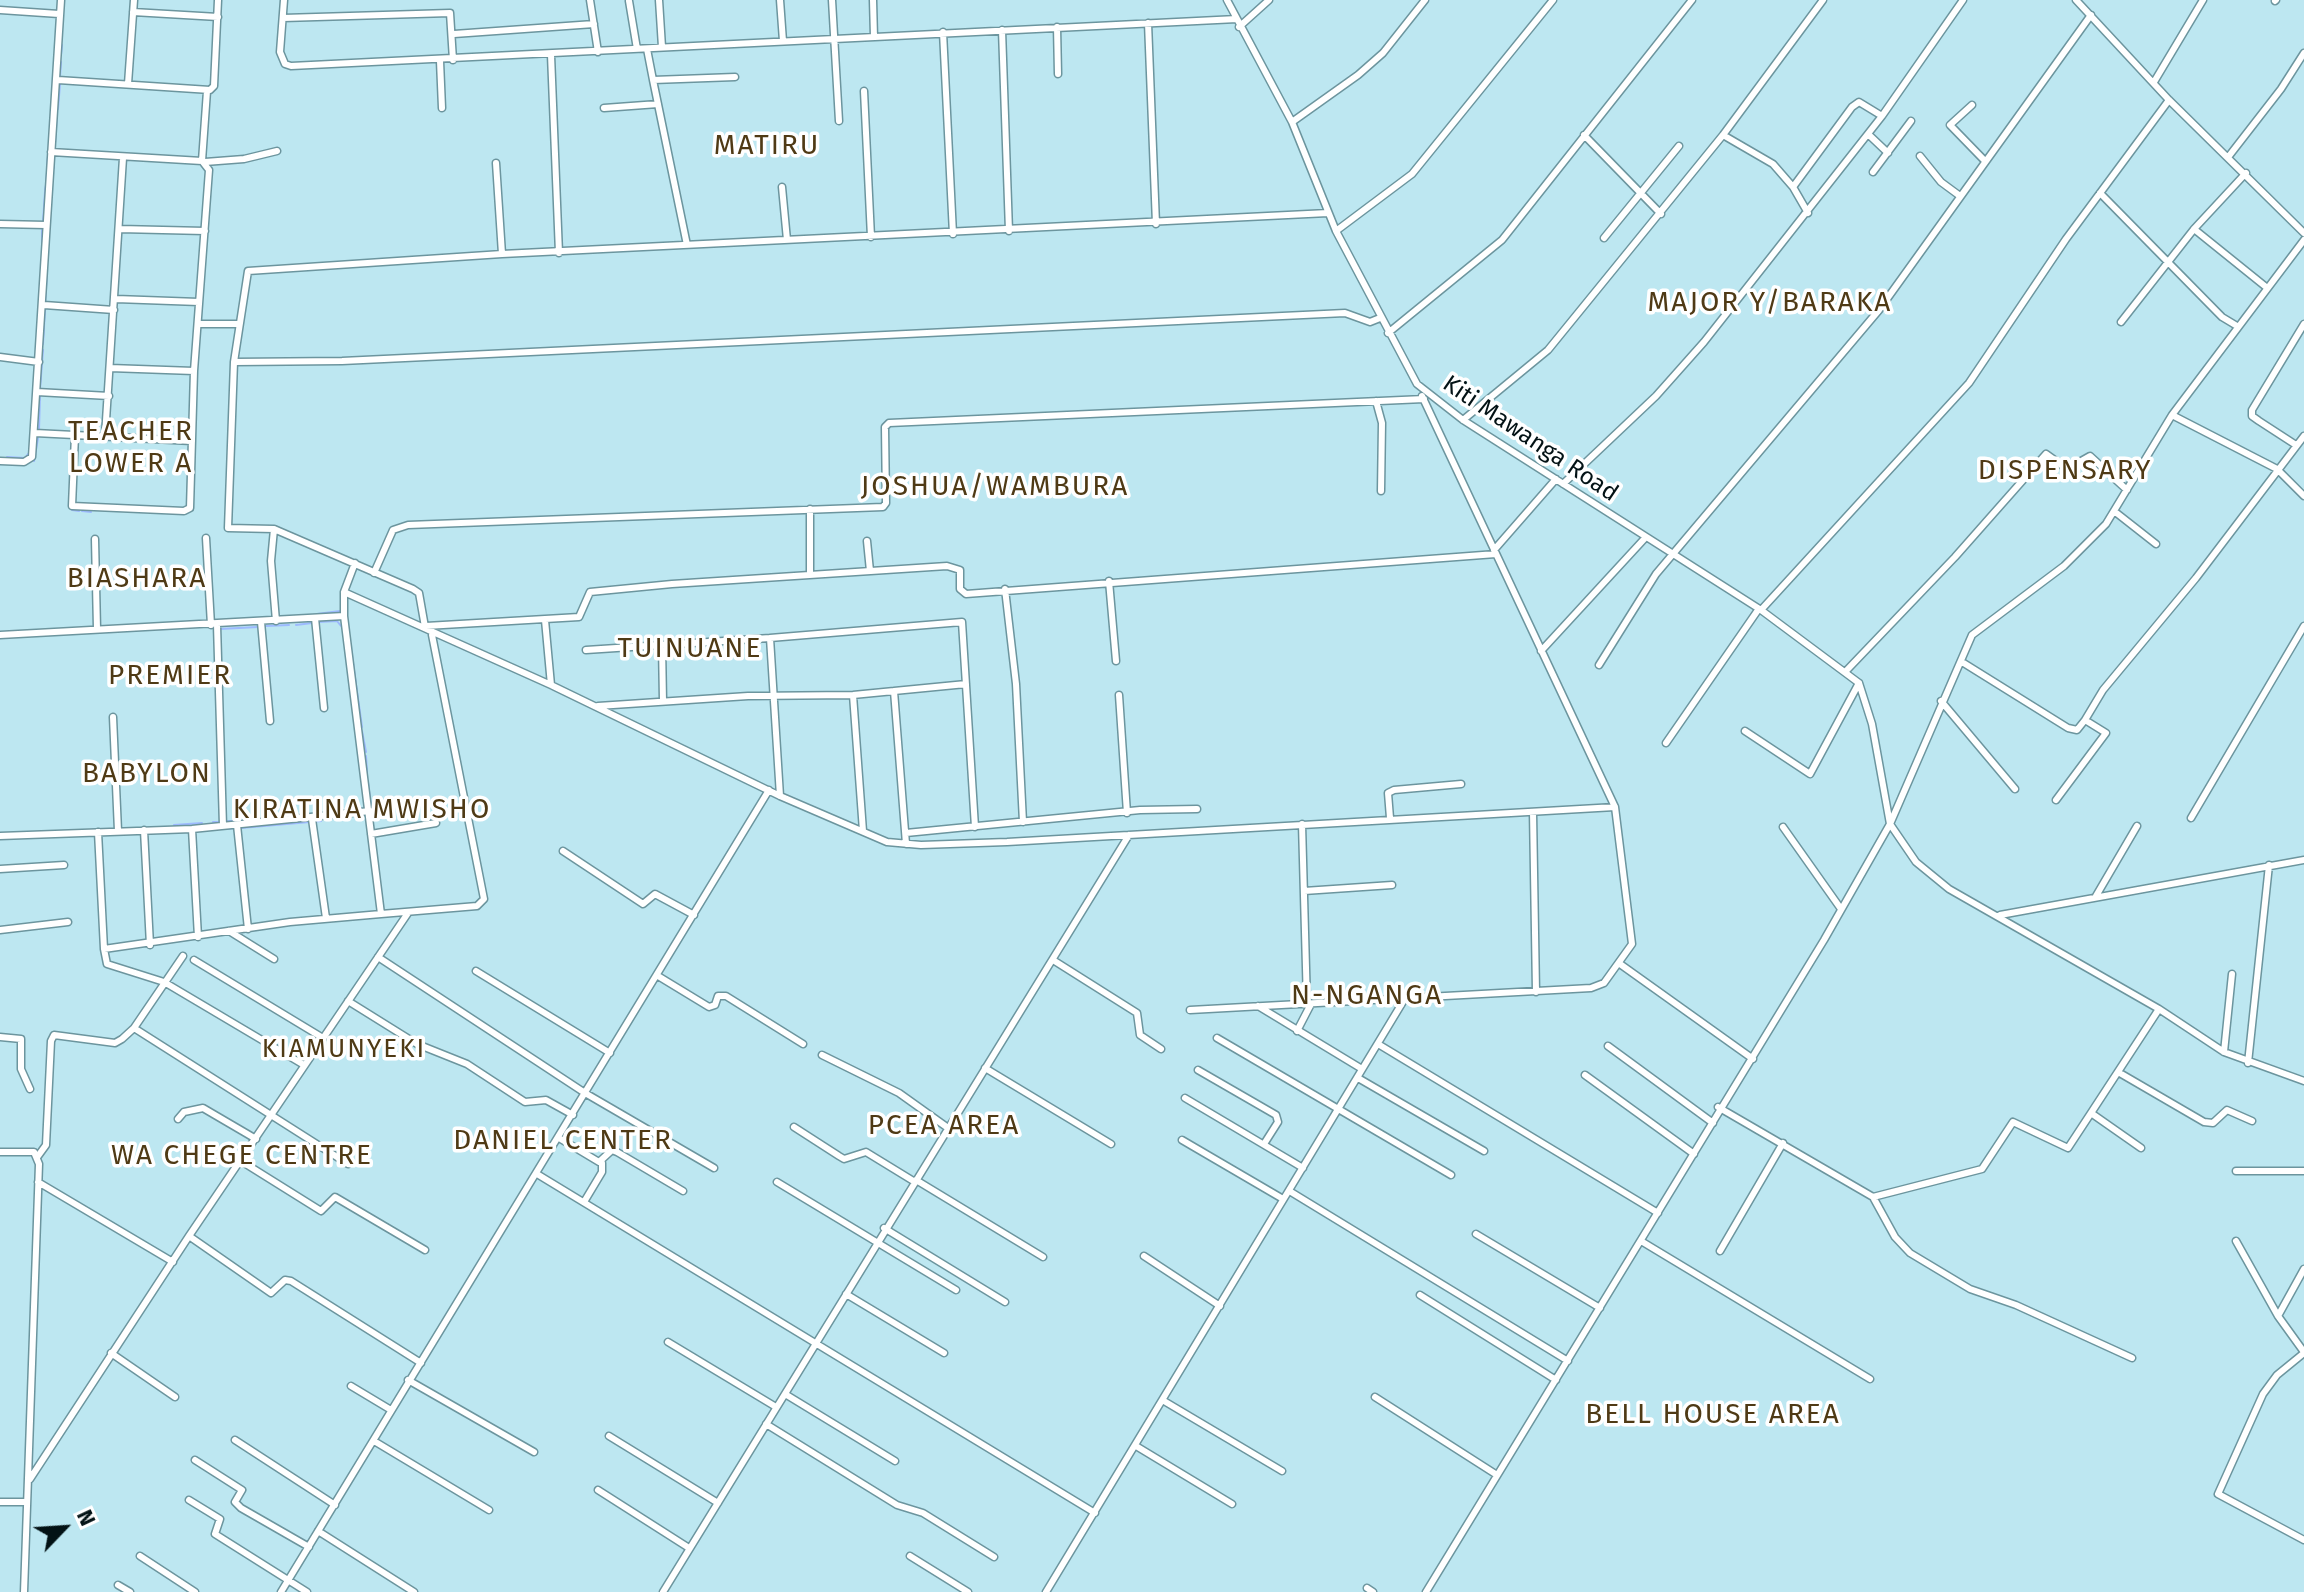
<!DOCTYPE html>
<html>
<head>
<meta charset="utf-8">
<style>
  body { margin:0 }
  #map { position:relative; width:2304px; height:1592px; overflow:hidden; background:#bde7f1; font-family:"Fira Sans",sans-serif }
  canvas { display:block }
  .north { position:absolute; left:24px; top:1488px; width:80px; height:80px; -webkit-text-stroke:6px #fff; paint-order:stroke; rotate:65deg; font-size:22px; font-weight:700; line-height:32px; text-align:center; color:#031215 }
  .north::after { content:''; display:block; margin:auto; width:28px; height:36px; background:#031215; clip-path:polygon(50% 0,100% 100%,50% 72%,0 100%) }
</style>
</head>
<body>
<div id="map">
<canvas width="2304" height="1592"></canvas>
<div class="north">N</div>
</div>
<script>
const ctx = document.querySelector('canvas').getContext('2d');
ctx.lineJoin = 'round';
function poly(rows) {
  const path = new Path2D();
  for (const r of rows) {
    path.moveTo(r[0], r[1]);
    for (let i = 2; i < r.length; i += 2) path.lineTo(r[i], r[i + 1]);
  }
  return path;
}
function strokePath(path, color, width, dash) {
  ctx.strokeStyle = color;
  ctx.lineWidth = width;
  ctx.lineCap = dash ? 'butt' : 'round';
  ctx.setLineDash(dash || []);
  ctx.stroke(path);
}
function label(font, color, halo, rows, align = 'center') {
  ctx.font = font + ' "Fira Sans",sans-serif';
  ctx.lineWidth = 7;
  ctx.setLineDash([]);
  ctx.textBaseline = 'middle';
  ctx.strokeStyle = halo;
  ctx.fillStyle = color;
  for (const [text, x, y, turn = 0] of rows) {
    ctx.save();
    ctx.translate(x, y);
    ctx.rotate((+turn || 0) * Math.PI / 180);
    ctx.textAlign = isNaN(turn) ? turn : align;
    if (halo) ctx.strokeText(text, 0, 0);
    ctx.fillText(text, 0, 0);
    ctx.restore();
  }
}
const stream = poly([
  [61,55,62,45],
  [60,77,61,62],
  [58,109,60,84],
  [55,143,57,113],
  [48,153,49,146],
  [47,167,48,156],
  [54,168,54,155],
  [46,183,47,173],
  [45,190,46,185],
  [43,222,45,192],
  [42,230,42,249],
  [45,303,47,273],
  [43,344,45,309],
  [40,389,43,350],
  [40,395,39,430,42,431],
  [7,457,25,458,28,454],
  [34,461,38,438],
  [72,510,79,511],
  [82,511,91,512],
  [317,614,340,611],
  [318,622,337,621,341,626],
  [296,625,312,623],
  [266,626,289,625],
  [220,629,258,627],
  [351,649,362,727],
  [362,731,366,752],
  [366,756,367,772],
  [368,782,372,816],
  [330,812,361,808],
  [228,821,239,821],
  [213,822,220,822],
  [174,825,202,823],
  [241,828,321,821],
  [225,829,235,828]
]);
const street = poly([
  [284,0,280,52,285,64,291,66,1237,19],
  [590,0,598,52],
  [659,0,662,47],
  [780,0,783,41],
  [832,0,839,121],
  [873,0,874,37],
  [1227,0,1292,122,1336,231,1417,384,1463,420,1761,610,1859,683,1872,724,1890,824,1916,862,1949,889,2159,1009,2224,1052,2304,1081],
  [2076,0,2169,100,2304,233],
  [629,1,637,49],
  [2275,1,2276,0],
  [0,10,59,14],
  [133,12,218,17],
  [283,18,450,13,453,60],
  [1148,23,1156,224],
  [1057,27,1058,74],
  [1239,27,1269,0],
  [1002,30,1009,231],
  [943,32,953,234],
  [454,34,594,24],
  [647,49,653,80,735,77],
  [551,55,559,253],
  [440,61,442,108],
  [58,80,210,90,214,86,218,0],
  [653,80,687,245],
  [2154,82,2203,0],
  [128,84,134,0],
  [864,91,871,237],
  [1972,105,1950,125,1985,161],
  [604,108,658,104],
  [1292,122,1358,75,1383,53,1425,0],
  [1868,134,1888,153],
  [1584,135,1661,214],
  [1723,135,1773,164,1793,187],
  [51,152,202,161,209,170,194,371,190,508,184,511,72,506,75,435],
  [1920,156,1941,182,1960,196],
  [2229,156,2281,89,2304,53],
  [202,161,207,91],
  [205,162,244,159,277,151],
  [496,163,502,254],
  [1873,172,1911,121],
  [782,187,787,240],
  [2100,193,2222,317,2237,326],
  [1808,213,1793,187,1852,107,1859,102,1882,116],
  [0,224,46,225],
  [120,229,205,231],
  [2194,229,2266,287],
  [1336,231,1412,174,1553,0],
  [1604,238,1679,146],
  [2304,240,2172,415,2277,469,2304,496],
  [116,299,199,302],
  [44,305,114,310],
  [2121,322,2194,229,2246,173],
  [199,324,238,324],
  [1388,333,1502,240,1692,0],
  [0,357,39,362],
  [234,362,342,361,1345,313,1370,322,1380,318],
  [110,368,194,371],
  [37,392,109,396],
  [1376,401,1382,423,1381,491],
  [1463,420,1548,350,1723,135,1823,0],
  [35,433,192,441],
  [105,436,123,158],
  [2296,445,2259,421,2252,416,2252,410,2304,324],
  [0,461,24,462,32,457,61,0],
  [1563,484,1656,396,1704,342,1882,116,1963,0],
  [2114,511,2156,544],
  [274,529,271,561,276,621],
  [206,538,211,625],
  [95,539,97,629],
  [867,541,870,571],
  [1494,550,1556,479],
  [355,563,344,592,344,616,381,914,477,906,484,899,432,635],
  [374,573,393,530,408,525,883,507,886,503,885,427,889,423,1424,399],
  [810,575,810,509],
  [1109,581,1116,661],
  [1005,589,1016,684,1023,822],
  [344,592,551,685,780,796,887,842,921,845,1007,842,1615,807],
  [1761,610,1969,383,2066,239,2169,100],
  [315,618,324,708],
  [545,620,551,685],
  [261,622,270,721],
  [217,625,223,826],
  [426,626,579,617,590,592,672,584,947,566,960,570,960,589,966,594,1496,554],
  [425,627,419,593,413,589,274,529,228,528,234,362,248,271,502,254,1328,213],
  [0,635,344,616],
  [770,638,962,622,975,827],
  [586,650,662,645],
  [1541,651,1646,537],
  [1962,662,2068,728,2077,730,2085,720,2106,733,2056,800],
  [1599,665,1656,574,1879,310,2091,15],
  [1846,671,1955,557,2046,454,2067,469,2090,456,2127,490],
  [894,691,906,844],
  [853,695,863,831],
  [1119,695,1127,813],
  [663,701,662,645,770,638,780,796],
  [1941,701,2015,789],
  [598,706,748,696,853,695,966,684],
  [113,717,118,831],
  [2085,720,2103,690,2196,578,2304,436],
  [1745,731,1810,774,1859,683],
  [1666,743,1758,610],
  [1533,812,1536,992],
  [1390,818,1388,793,1394,790,1461,784],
  [2191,818,2304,626],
  [312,819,326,918],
  [1302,824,1307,1004],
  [237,825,248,929],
  [1783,827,1841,909],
  [192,829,198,937],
  [144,830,150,945],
  [98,832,104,949,290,922,381,914],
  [906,833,1140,810,1197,809],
  [371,834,436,823],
  [0,836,192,829,370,811],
  [563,851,643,904,655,894,694,915],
  [0,869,64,865],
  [1304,891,1392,885],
  [2096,896,2137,826],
  [2000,915,2304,860],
  [0,930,68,922],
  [229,931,274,959],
  [104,949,107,964,164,982,304,1065],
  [378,957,585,1093,714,1168],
  [194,960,323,1038],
  [1053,960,1137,1013,1140,1035,1161,1049],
  [1620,964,1753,1059],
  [476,971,610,1053],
  [658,976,709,1007,715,1005,718,996,726,996,803,1044],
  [348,1001,417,1044,467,1064,525,1102,546,1100,573,1115],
  [1258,1006,1362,1069],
  [1190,1010,1591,988,1604,983,1632,944,1615,807,1422,396],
  [134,1028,348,1164],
  [1297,1031,1311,1004],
  [0,1037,21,1039,21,1069,30,1089],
  [1217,1038,1451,1175],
  [1378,1044,1658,1213],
  [1608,1046,1713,1123],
  [2224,1052,2232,974],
  [822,1055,899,1093,948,1128],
  [2248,1063,2269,865],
  [985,1068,1111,1144],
  [1198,1070,1276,1115,1278,1122,1264,1144],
  [2118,1072,2204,1122,2213,1123,2227,1110,2252,1121],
  [1585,1075,1694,1154],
  [1358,1078,1484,1151],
  [1185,1098,1303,1168],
  [1718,1107,1873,1197,1895,1237,1910,1253,1970,1289,2016,1305,2132,1358],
  [178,1119,184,1112,203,1108,256,1139],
  [794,1127,839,1156,844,1159,866,1152,915,1182],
  [559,1138,599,1162,612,1150,617,1152,683,1191],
  [1182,1140,1283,1199],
  [2141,1148,2091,1113,2159,1009],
  [0,1152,34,1152,39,1164,24,1592],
  [38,1156,46,1145,51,1041,54,1035,115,1043,122,1039,134,1028,183,956],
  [241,1161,321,1211,335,1197,425,1250],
  [2236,1171,2304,1171],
  [537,1174,1095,1513],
  [916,1180,1043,1257],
  [38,1182,173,1262],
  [777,1182,956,1290],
  [1291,1192,1568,1361],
  [1873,1197,1982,1169,2013,1122,2068,1148,2091,1113],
  [584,1202,602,1172,602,1163],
  [884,1228,1005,1302],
  [1476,1234,1600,1308],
  [189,1236,271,1293,285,1280,291,1281,421,1363],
  [1641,1241,1870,1379],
  [2236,1241,2278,1316,2304,1352],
  [1720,1251,1783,1143],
  [1144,1256,1220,1306],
  [846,1294,944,1353],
  [1420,1295,1556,1380],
  [2278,1316,2304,1269],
  [668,1342,776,1407],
  [111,1353,175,1397],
  [2304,1353,2277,1375,2263,1394,2218,1494,2304,1540],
  [408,1380,534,1452],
  [351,1386,391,1410],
  [785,1394,895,1461],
  [1375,1397,1497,1475],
  [1164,1401,1282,1471],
  [766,1424,897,1505,923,1513,994,1557],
  [609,1436,718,1503],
  [235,1440,335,1505],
  [374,1441,489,1510],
  [1136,1446,1232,1504],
  [195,1460,242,1490,235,1502,241,1508,309,1547],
  [30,1479,189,1236,408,913],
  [598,1490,689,1548],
  [189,1500,220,1519,215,1534,307,1592],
  [0,1502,25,1502],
  [318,1531,414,1592],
  [140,1556,195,1592],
  [910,1556,968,1592],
  [118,1585,130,1592],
  [1367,1588,1373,1592],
  [281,1592,769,790],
  [663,1592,1129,835],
  [1046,1592,1404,1000],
  [1426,1592,1824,940,1890,824,1972,635,2064,566,2106,524,2172,415]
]);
const streetNames = [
  ["Kiti Mawanga Road",1530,439,34]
];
const neighbourhoodNames = [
  ["KIAMUNYEKI",344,1050]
];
const quarterNames = [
  ["MATIRU",767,146],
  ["MAJOR Y/BARAKA",1770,303],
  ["TEACHER",131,432],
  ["LOWER A",131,464],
  ["DISPENSARY",2065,471],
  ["JOSHUA/WAMBURA",995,487],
  ["BIASHARA",137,579],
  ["TUINUANE",690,649],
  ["PREMIER",170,676],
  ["BABYLON",147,774],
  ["KIRATINA MWISHO",362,810],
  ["N-NGANGA",1367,996],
  ["PCEA AREA",944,1126],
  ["DANIEL CENTER",563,1141],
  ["WA CHEGE CENTRE",242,1156],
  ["BELL HOUSE AREA",1713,1415]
];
strokePath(stream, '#9dbafe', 2);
strokePath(street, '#6c959e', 9);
strokePath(street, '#fff', 6);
label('24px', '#031215', '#fff', streetNames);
ctx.letterSpacing = '2px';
label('26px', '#4f3a15', '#fff', neighbourhoodNames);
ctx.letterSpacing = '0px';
ctx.letterSpacing = '2px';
label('28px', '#4f3a15', '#fff', quarterNames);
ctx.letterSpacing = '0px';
</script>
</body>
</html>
